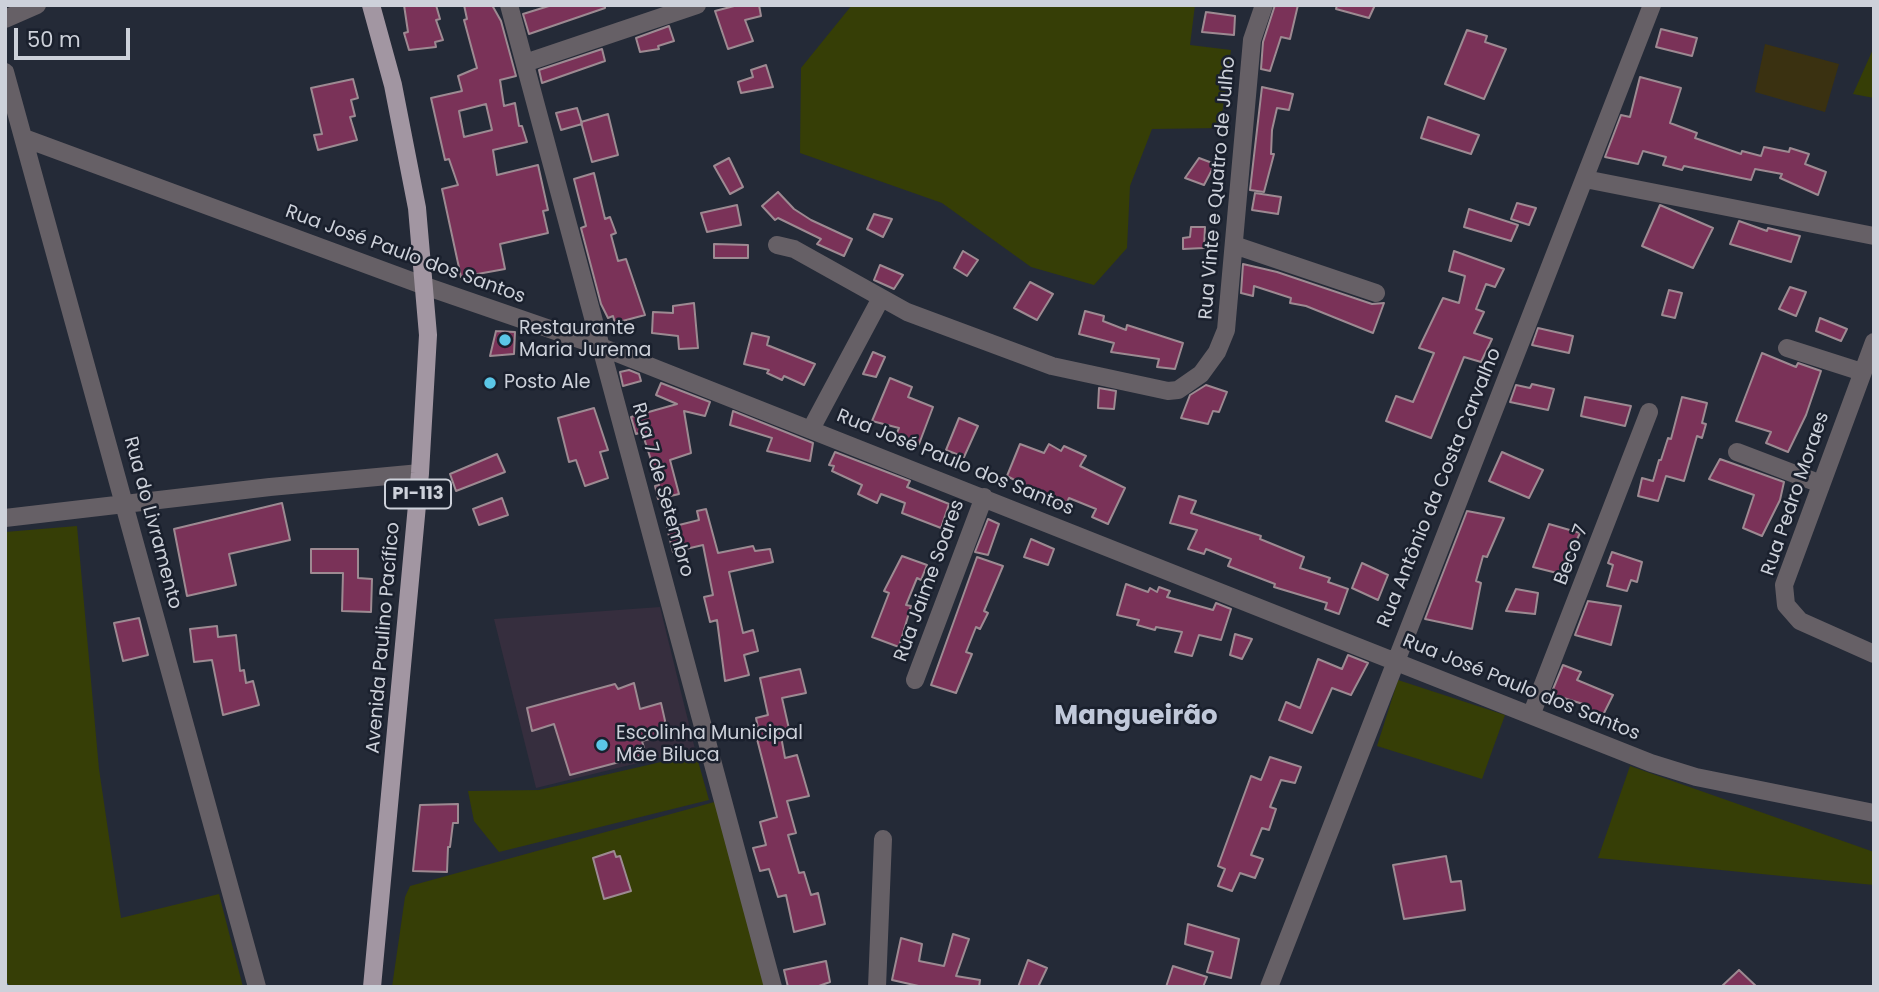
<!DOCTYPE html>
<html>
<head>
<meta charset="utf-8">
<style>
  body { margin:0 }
  #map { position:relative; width:1879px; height:992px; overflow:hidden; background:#242a37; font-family:Poppins,sans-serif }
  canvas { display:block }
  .frame { position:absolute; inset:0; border:7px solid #cdd1da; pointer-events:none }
  .scale { position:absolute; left:14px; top:28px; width:116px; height:32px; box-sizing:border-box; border:4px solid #cdd1da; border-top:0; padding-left:9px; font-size:21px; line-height:24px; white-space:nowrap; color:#cdd1da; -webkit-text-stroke:5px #1a202d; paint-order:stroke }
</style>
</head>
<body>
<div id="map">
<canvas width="1879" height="992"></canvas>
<div class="frame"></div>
<div class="scale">50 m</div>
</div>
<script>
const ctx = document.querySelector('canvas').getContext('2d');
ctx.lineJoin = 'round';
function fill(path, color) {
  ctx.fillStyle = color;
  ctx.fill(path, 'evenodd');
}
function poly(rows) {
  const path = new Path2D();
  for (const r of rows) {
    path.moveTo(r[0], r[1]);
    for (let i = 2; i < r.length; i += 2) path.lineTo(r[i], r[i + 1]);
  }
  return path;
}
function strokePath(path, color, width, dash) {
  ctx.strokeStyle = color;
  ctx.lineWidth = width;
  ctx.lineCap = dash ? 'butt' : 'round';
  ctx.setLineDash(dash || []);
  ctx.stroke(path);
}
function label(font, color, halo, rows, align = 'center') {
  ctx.font = font + ' Poppins,sans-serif';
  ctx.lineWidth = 5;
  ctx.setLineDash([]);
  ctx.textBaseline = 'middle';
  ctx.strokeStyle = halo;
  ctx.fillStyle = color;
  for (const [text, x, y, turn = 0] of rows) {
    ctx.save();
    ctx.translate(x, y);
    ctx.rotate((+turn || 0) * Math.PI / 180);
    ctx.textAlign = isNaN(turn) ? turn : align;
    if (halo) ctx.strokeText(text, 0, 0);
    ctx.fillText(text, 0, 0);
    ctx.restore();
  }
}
const education = poly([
  [660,607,695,749,536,788,494,619]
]);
const green = poly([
  [852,5,1195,5,1190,45,1231,50,1220,128,1152,129,1130,186,1127,248,1094,285,1031,267,942,203,800,153,801,68],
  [1874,47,1874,98,1853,94],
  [77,526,99,769,121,918,219,894,243,987,5,987,5,532],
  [1398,680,1505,715,1482,779,1377,746],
  [696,754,709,800,499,852,474,821,468,791,539,790],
  [1630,766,1874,852,1874,885,1598,858],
  [718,801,766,987,392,987,405,897,410,886]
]);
const sand = poly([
  [1765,44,1839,64,1825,112,1755,92]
]);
const stream = poly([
  [5,984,7,987]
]);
const building = poly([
  [404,5,436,5,440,19,436,20,443,40,435,42,436,47,409,50,404,33,408,32,404,5],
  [464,5,492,5,501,21,516,76,500,80,504,106,515,103,519,126,522,126,527,142,493,150,497,175,538,165,548,210,543,211,548,233,500,244,505,269,461,277,442,189,458,185,449,159,445,160,431,98,462,91,458,76,477,68,464,20,467,19,464,5],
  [486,104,492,130,464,137,459,111,486,104],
  [552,5,605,5,605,8,529,34,523,14,552,5],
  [738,5,759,5,761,16,745,20,753,41,728,49,715,11,738,5],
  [1275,5,1298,5,1290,39,1281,37,1270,71,1261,69,1263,42,1275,5],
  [1337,5,1375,5,1369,18,1336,9,1337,5],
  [1206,12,1235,16,1234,35,1202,32,1206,12],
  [669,26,674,41,658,46,659,49,640,52,636,38,669,26],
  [1661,29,1697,38,1692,56,1656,47,1661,29],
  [1467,30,1487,36,1485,42,1506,49,1484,99,1445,84,1467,30],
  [602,49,605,61,542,83,539,70,602,49],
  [766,65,773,87,741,93,738,82,753,77,751,70,766,65],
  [1640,77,1681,88,1670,123,1697,133,1695,138,1741,154,1742,151,1761,156,1764,147,1789,152,1790,148,1809,154,1805,164,1826,172,1818,195,1780,178,1782,174,1755,169,1751,180,1684,166,1682,170,1663,165,1666,157,1643,151,1638,164,1605,157,1621,115,1630,117,1640,77],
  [353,79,358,98,351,100,355,116,350,117,357,140,318,150,314,135,322,134,311,88,353,79],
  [1262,87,1293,94,1289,110,1277,108,1272,130,1271,154,1274,154,1264,192,1250,190,1262,87],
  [577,108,582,124,561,130,556,113,577,108],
  [608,114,618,155,592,162,581,122,608,114],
  [1428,117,1479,135,1471,154,1421,138,1428,117],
  [729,158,743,187,730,194,714,166,729,158],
  [1199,158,1215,164,1204,185,1185,178,1199,158],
  [594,173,605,219,610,217,616,233,611,235,618,261,626,259,645,315,615,323,613,316,608,318,601,304,581,228,586,226,574,179,594,173],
  [778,192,794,209,811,220,852,239,844,256,817,244,821,239,778,218,775,220,762,206,778,192],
  [1255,193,1281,197,1278,214,1252,210,1255,193],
  [1517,203,1536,208,1529,225,1511,219,1517,203],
  [737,205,741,225,707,232,701,213,737,205],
  [1660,205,1713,228,1693,268,1642,246,1660,205],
  [1469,209,1518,225,1511,241,1464,227,1469,209],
  [874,214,892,219,883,237,867,229,874,214],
  [1739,221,1767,231,1768,228,1800,236,1791,262,1730,244,1739,221],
  [1191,227,1205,227,1204,248,1183,249,1183,238,1190,237,1191,227],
  [714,244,748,245,748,258,714,258,714,244],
  [963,251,978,260,967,276,954,268,963,251],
  [1454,251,1504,269,1495,287,1486,284,1476,309,1484,312,1474,333,1492,339,1481,362,1464,357,1431,438,1386,421,1396,396,1413,402,1434,353,1419,348,1443,298,1459,303,1465,276,1449,271,1454,251],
  [1243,264,1277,272,1372,304,1384,303,1373,333,1306,306,1290,303,1291,298,1254,286,1253,296,1241,293,1243,264],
  [880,265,903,275,894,289,874,280,880,265],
  [1030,282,1053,294,1037,320,1014,308,1030,282],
  [1790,287,1806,292,1796,316,1779,309,1790,287],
  [1669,290,1682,293,1675,318,1662,315,1669,290],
  [694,303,698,348,679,349,678,336,652,333,653,312,673,313,673,306,694,303],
  [1085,311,1104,316,1103,321,1126,330,1127,325,1183,343,1175,369,1157,367,1159,359,1111,352,1114,343,1079,334,1085,311],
  [1820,318,1847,329,1841,341,1816,331,1820,318],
  [1538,328,1573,336,1569,353,1532,345,1538,328],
  [496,331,515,332,514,354,490,356,496,331],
  [752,333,769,337,767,345,815,364,804,385,784,376,782,380,767,373,769,370,744,364,752,333],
  [873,352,885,357,876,377,863,374,873,352],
  [1762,353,1796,367,1798,363,1821,371,1806,415,1788,452,1766,443,1771,432,1736,421,1762,353],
  [629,370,639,374,641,381,623,386,620,372,629,370],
  [890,378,912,387,908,397,933,407,919,444,896,435,899,428,872,421,890,378],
  [661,383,710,402,705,416,684,411,691,453,670,460,679,494,658,499,655,486,659,485,642,432,636,434,631,417,677,404,656,395,661,383],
  [1532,384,1554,389,1548,410,1510,402,1516,385,1530,388,1532,384],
  [1206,385,1227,392,1219,412,1213,411,1208,424,1181,418,1190,395,1206,385],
  [1099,388,1116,391,1114,409,1098,408,1099,388],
  [1585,397,1631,406,1625,426,1581,416,1585,397],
  [1682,397,1707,403,1702,423,1706,424,1702,438,1697,436,1684,481,1666,476,1658,501,1638,496,1642,478,1653,481,1659,460,1661,460,1668,438,1671,439,1682,397],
  [594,408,608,450,600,452,608,478,585,486,576,460,569,462,558,418,594,408],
  [733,411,813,443,810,461,767,451,772,438,730,425,733,411],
  [959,418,978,426,964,457,946,450,959,418],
  [1020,444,1044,453,1049,444,1061,451,1064,446,1086,456,1080,466,1125,488,1108,524,1092,517,1096,509,1069,498,1065,507,1007,476,1020,444],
  [835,452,910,481,907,487,949,504,941,528,902,513,905,503,881,494,877,503,858,494,862,485,832,471,834,466,829,465,835,452],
  [1502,452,1543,470,1529,498,1489,481,1502,452],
  [497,454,505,472,456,491,450,474,497,454],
  [1720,459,1784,482,1780,500,1762,536,1743,528,1754,495,1709,479,1720,459],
  [1179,496,1196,501,1191,513,1261,536,1260,539,1304,557,1300,568,1330,578,1328,582,1348,589,1339,614,1325,609,1327,603,1274,587,1275,584,1228,566,1231,559,1206,549,1204,554,1188,549,1197,530,1170,523,1179,496],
  [502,498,508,515,479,525,473,509,502,498],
  [282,503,290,540,229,554,236,585,187,596,174,529,282,503],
  [706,509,718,553,753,546,755,551,770,549,773,562,729,572,743,633,753,630,758,651,744,655,749,675,725,681,717,620,710,622,704,597,713,595,703,545,673,552,667,528,699,520,697,511,706,509],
  [1467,511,1504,518,1487,557,1483,556,1476,581,1481,583,1472,629,1425,619,1467,511],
  [988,519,999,524,988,555,975,552,988,519],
  [1549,524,1580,533,1561,574,1533,567,1549,524],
  [1031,539,1054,549,1048,565,1024,557,1031,539],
  [311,549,358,549,358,578,372,579,371,612,342,611,343,573,311,573,311,549],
  [1612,552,1642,562,1637,582,1631,580,1627,591,1607,586,1613,565,1608,563,1612,552],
  [902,556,927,565,921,580,917,578,906,605,911,606,899,647,872,637,889,593,884,591,902,556],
  [977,557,1003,566,984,611,988,613,980,629,976,627,966,652,972,654,956,693,931,685,977,557],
  [1362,563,1388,575,1378,600,1352,588,1362,563],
  [1126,584,1148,592,1150,588,1157,592,1159,587,1170,591,1167,597,1213,610,1216,603,1231,609,1221,640,1199,635,1192,656,1175,652,1182,632,1156,627,1155,630,1137,625,1139,620,1117,615,1126,584],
  [1516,589,1538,593,1535,614,1506,611,1516,589],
  [1588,601,1621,606,1611,645,1575,635,1588,601],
  [139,618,148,655,123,661,114,623,139,618],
  [217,626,218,637,236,635,240,671,244,670,246,683,253,681,259,705,223,715,212,660,194,662,190,629,217,626],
  [1235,634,1252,639,1242,659,1230,655,1235,634],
  [1348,655,1368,663,1351,695,1332,688,1312,733,1279,720,1286,702,1300,708,1318,659,1342,669,1348,655],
  [1563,665,1581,672,1577,680,1613,695,1602,717,1581,708,1583,704,1551,694,1563,665],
  [800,669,806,693,782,698,789,729,780,731,785,758,797,755,809,796,787,801,796,833,788,835,799,873,804,872,811,895,818,893,825,924,794,932,786,895,778,897,769,869,760,871,753,848,766,845,760,822,777,817,757,739,760,738,756,718,768,715,760,678,800,669],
  [634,683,640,709,661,703,668,734,642,741,646,755,570,775,554,724,532,731,527,708,615,684,618,689,634,683],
  [1270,757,1301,767,1295,783,1281,780,1270,807,1276,809,1269,830,1262,828,1251,855,1263,859,1255,878,1240,873,1232,891,1218,886,1225,869,1218,866,1251,776,1261,780,1270,757],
  [458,804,458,823,453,823,450,847,448,847,447,872,413,871,420,805,458,804],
  [614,851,616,857,620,856,631,891,604,899,593,858,614,851],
  [1446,856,1451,882,1461,881,1465,910,1404,919,1393,865,1446,856],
  [1188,924,1239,939,1231,978,1207,972,1213,952,1185,944,1188,924],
  [953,934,969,939,956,976,980,980,979,987,923,987,892,980,901,938,922,944,919,961,944,966,953,934],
  [1028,960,1047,968,1038,987,1018,987,1028,960],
  [826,961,830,982,816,987,788,987,784,970,826,961],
  [1173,966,1207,977,1203,987,1166,987,1173,966],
  [1739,970,1757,987,1721,987,1739,970]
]);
const minor = poly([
  [509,5,773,987],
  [5,19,37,5],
  [525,63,697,5],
  [5,72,257,987],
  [24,138,425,286,599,346,1651,763,1696,777,1874,813],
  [1585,179,1874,236],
  [777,245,794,249,907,312,1052,366,1168,391,1178,390,1201,374,1217,352,1226,330,1252,40,1264,5],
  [1234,245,1376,293],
  [1874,342,1784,585,1786,605,1800,621,1874,654],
  [1787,348,1862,372],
  [811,429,881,298],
  [1737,452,1821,484],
  [5,518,270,487,420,473],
  [915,680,984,497],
  [1532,713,1649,412],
  [877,987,883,839],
  [1269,987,1652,5]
]);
const major = poly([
  [371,5,393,85,417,208,428,335,420,473,372,987]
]);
const markers = [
  [505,340,7,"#5bc7e7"],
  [490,383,7,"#5bc7e7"],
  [602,745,7,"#5bc7e7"]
];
const shields = [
  [418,494,66]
];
const shieldNames = [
  ["PI-113",418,494]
];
const streetNames = [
  ["Rua Vinte e Quatro de Julho",1218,188,-85],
  ["Rua José Paulo dos Santos",405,255,20],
  ["Rua José Paulo dos Santos",955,463,22],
  ["Rua Antônio da Costa Carvalho",1440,488,-68],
  ["Rua 7 de Setembro",662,490,74],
  ["Rua Pedro Moraes",1796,494,-71],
  ["Rua do Livramento",152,523,75],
  ["Beco 7",1572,555,-69],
  ["Rua Jaime Soares",930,581,-70],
  ["Avenida Paulino Pacífico",384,638,-85],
  ["Rua José Paulo dos Santos",1521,688,22]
];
const poiNames = [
  ["Restaurante",519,329],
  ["Maria Jurema",519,351],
  ["Posto Ale",504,383],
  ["Escolinha Municipal",616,734],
  ["Mãe Biluca",616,756]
];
const districtNames = [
  ["Mangueirão",1136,717]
];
fill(education, '#362e3e');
fill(green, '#363e06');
fill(sand, '#3a3111');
strokePath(stream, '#3d66a4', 4.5);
fill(building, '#7a3258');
strokePath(building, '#9d8a92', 2);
strokePath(minor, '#666066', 18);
strokePath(major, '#a296a2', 18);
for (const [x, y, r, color] of markers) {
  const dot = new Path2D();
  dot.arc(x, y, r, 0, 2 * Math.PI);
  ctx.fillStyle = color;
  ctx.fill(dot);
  strokePath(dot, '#1a202d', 2.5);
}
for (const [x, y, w] of shields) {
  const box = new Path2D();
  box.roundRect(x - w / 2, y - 14.5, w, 29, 5);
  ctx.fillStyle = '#1a202d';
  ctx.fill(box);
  strokePath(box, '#cdd1da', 2);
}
label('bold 18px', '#cdd1da', null, shieldNames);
label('19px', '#cdd1da', '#1a202d', streetNames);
label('19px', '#cdd1da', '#1a202d', poiNames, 'left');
label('bold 26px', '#c0c8d9', '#1a202d', districtNames);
</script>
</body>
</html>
